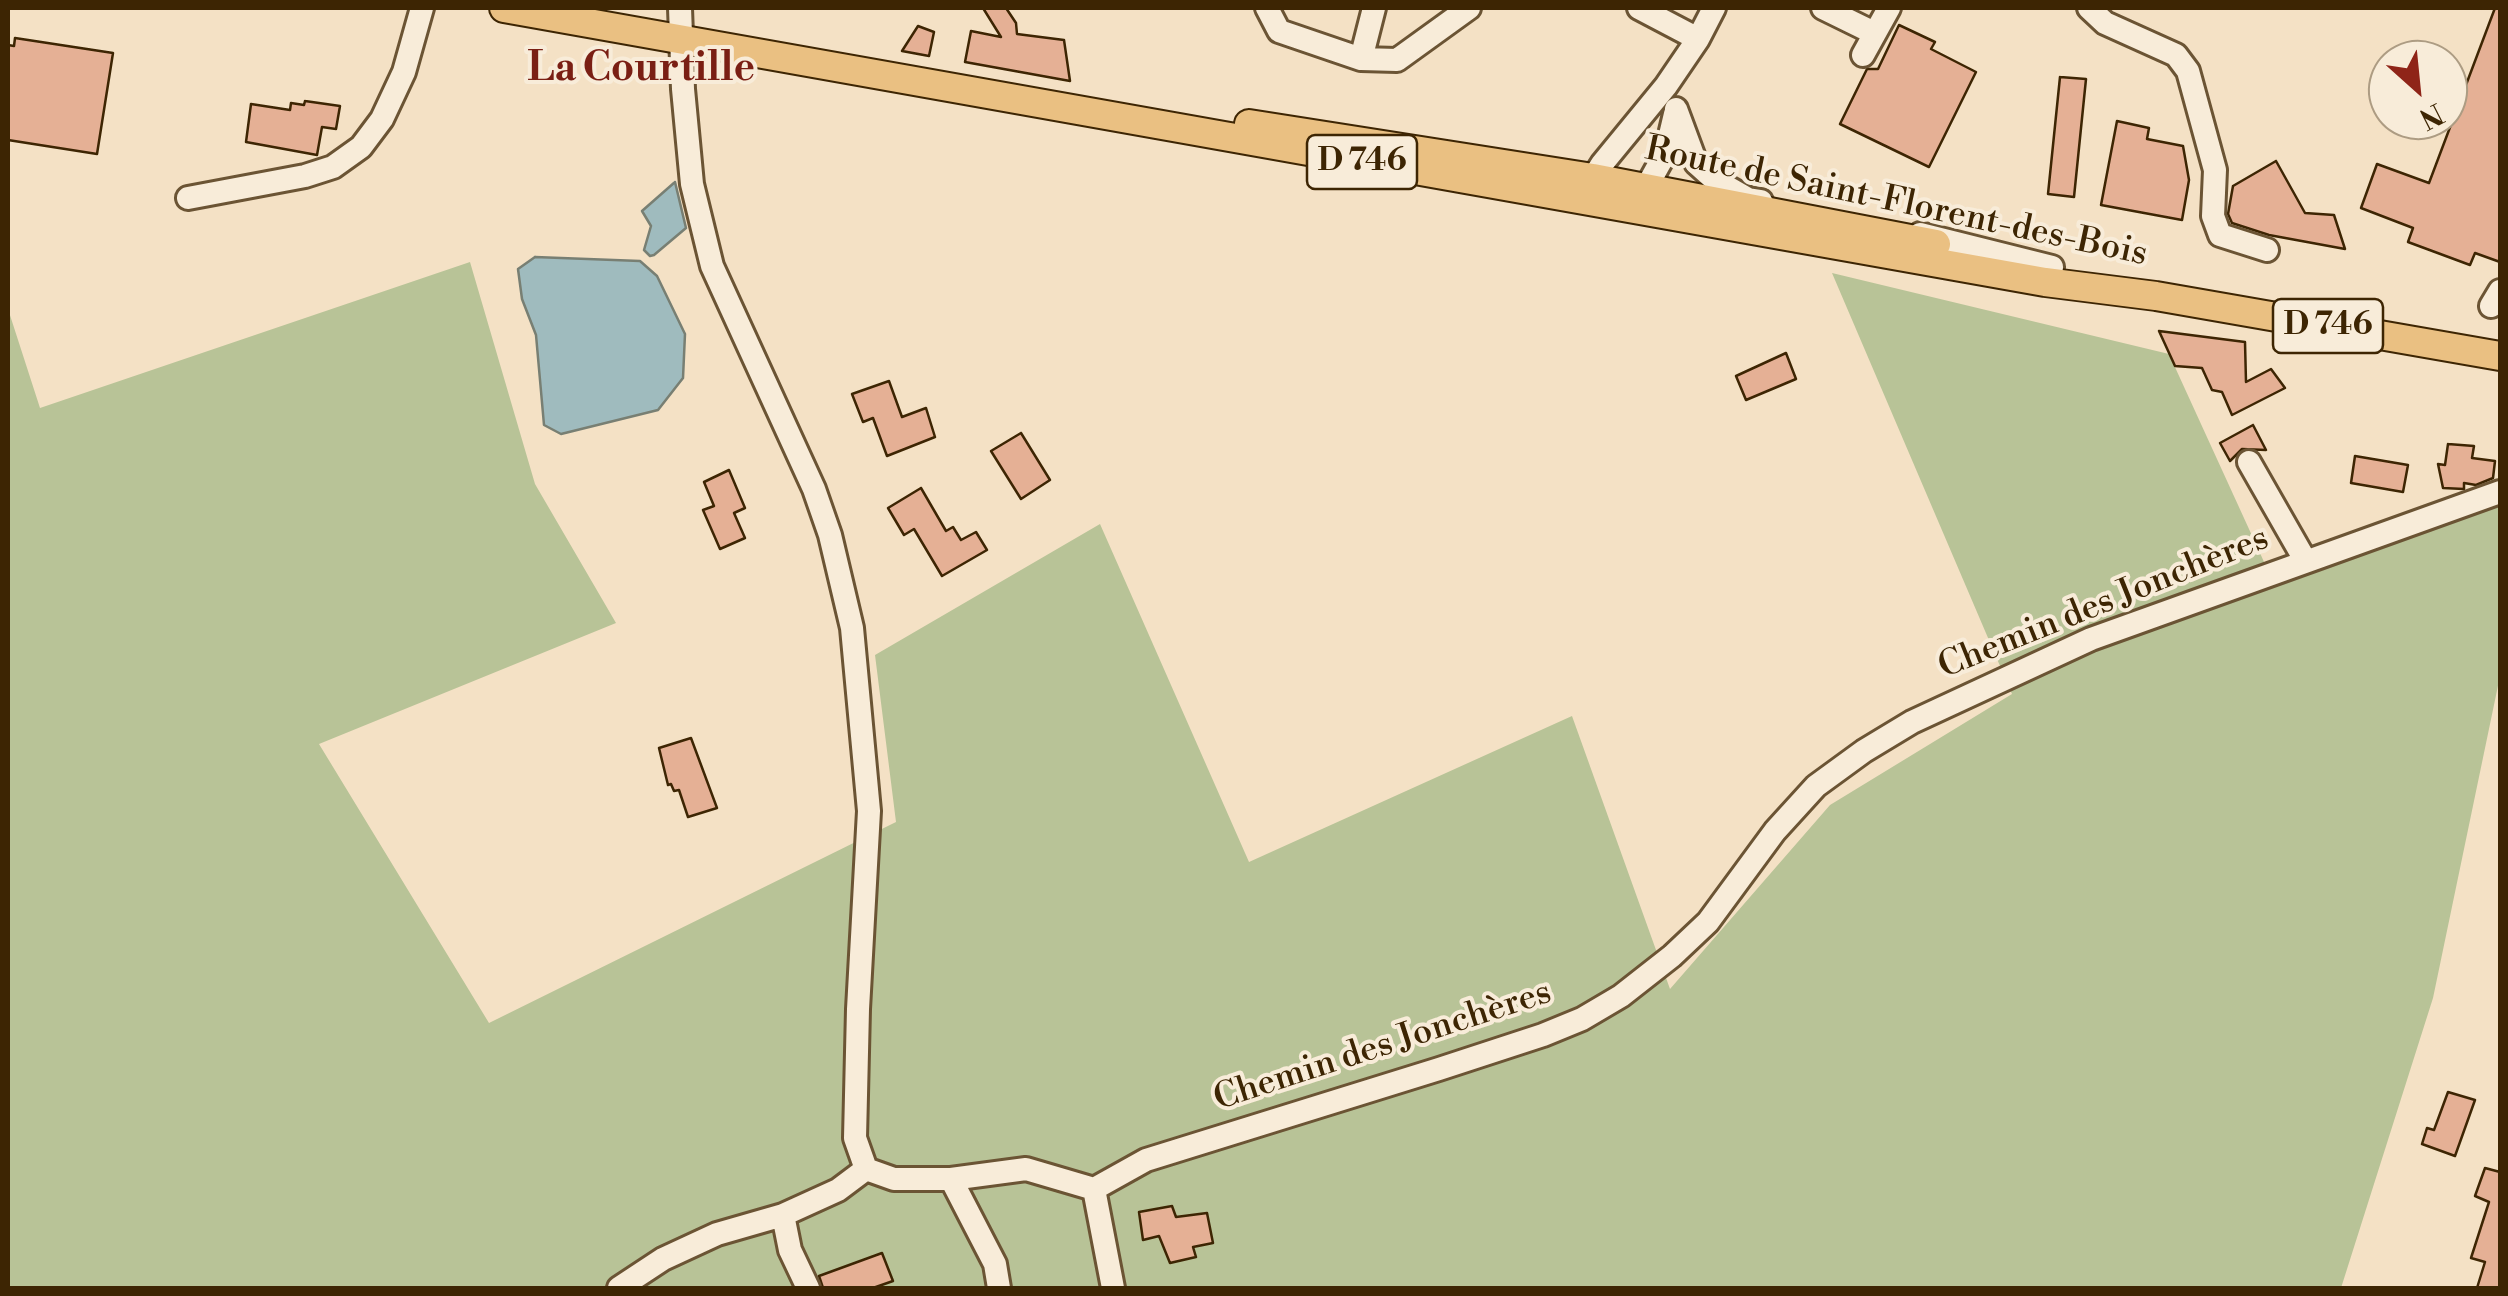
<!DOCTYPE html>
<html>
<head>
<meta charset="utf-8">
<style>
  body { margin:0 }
  #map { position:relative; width:2508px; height:1296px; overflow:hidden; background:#f4e1c5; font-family:"Libre Bodoni",serif }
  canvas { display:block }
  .frame { position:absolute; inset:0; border:10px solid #3d2503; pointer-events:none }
  .north { position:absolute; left:2368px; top:40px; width:100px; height:100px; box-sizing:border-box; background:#f8ecd9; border:2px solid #ad9c83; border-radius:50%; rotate:153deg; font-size:28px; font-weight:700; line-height:40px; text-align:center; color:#3d2503 }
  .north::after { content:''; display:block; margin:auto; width:35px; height:45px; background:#8f2418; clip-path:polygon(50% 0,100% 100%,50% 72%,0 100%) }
</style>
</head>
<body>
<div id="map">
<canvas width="2508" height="1296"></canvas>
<div class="frame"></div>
<div class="north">N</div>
</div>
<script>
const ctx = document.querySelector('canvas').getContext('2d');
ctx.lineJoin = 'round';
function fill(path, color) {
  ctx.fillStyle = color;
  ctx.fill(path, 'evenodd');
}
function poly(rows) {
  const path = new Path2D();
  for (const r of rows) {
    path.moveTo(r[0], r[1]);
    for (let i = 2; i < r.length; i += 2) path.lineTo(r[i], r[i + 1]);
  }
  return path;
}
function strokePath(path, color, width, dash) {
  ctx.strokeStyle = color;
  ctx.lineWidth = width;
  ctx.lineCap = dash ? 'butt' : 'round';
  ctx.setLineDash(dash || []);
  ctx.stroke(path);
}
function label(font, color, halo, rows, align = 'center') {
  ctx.font = font + ' "Libre Bodoni",serif';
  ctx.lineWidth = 8;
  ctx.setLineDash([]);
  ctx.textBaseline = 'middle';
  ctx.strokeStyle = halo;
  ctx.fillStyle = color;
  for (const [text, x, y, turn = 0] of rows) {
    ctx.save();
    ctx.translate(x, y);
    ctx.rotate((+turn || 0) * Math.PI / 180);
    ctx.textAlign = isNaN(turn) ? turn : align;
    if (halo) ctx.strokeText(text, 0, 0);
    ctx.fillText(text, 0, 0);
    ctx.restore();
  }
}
const green = poly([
  [470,262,535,484,616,623,319,744,489,1023,896,822,875,655,1100,524,1249,862,1572,716,1670,989,1830,805,2012,694,1832,273,2169,354,2270,575,2500,506,2500,676,2433,998,2341,1288,8,1288,8,309,40,408]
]);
const water = poly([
  [675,182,686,228,654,255,650,256,644,250,651,226,642,211,675,182],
  [535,257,640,261,657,276,685,334,683,378,658,410,561,434,544,425,536,335,522,299,518,269,535,257]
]);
const building = poly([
  [983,8,1006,8,1016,23,1017,34,1064,40,1070,81,965,62,971,31,1001,37,983,8],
  [2495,8,2500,8,2500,262,2475,253,2470,265,2408,242,2413,228,2361,208,2377,164,2429,183,2495,8],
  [1899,25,1935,42,1931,49,1976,72,1929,167,1840,124,1867,69,1878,69,1899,25],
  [918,26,934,32,929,56,902,51,918,26],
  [15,38,113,53,97,154,8,140,8,45,14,46,15,38],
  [2060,77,2086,79,2074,197,2048,194,2060,77],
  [305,101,340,106,336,129,322,127,317,155,246,142,251,104,290,110,291,103,304,105,305,101],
  [2117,121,2149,128,2147,139,2183,146,2189,180,2182,220,2101,205,2117,121],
  [2276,161,2305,213,2334,215,2345,249,2269,235,2232,223,2228,214,2233,186,2276,161],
  [2159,331,2245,342,2246,382,2271,369,2285,388,2232,415,2222,392,2212,390,2202,368,2175,366,2159,331],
  [1786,353,1796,379,1746,400,1736,376,1786,353],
  [889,381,902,417,926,408,935,437,887,456,873,418,863,422,852,394,889,381],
  [2253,425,2266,450,2242,449,2230,461,2220,443,2253,425],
  [1021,433,1050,480,1021,499,991,451,1021,433],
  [2448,444,2474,446,2472,458,2495,461,2493,478,2476,485,2464,483,2464,489,2443,488,2438,464,2445,465,2448,444],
  [2355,456,2408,465,2403,492,2351,483,2355,456],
  [729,470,745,508,734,513,745,538,720,549,703,510,714,506,704,482,729,470],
  [921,488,946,531,953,527,961,540,976,532,987,550,942,576,914,529,904,535,888,508,921,488],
  [691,738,717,808,688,817,679,790,674,791,671,784,668,785,659,748,691,738],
  [2448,1092,2475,1100,2455,1156,2422,1144,2427,1128,2434,1130,2448,1092],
  [2485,1168,2500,1172,2500,1288,2477,1288,2485,1262,2471,1258,2489,1202,2475,1196,2485,1168],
  [1172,1206,1176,1217,1207,1213,1213,1243,1193,1247,1196,1257,1170,1263,1159,1236,1143,1240,1139,1212,1172,1206],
  [882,1253,893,1281,873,1288,823,1288,819,1276,882,1253]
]);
const minor = poly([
  [680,8,683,89,692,184,712,266,814,489,830,535,852,628,869,811,858,1009,855,1138,866,1169,894,1179,951,1179,1026,1169,1094,1189,1113,1288],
  [1267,8,1279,31,1361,59,1397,60,1469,8],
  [1639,8,1698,39],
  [1823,8,1874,33],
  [2089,8,2105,23,2176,55,2188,71,2215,170,2213,216,2220,235,2267,250],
  [1863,55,1889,8],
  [1361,59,1374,8],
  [1676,109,1696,163,1715,180,1748,199,1761,201],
  [1603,186,1593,178,1602,164,1666,86,1698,39,1714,8],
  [1634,191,1646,188,1666,152,1675,114],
  [188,198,305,176,333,167,361,147,382,119,404,72,422,8],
  [1920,234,2052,267],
  [2491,306,2500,291],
  [2249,462,2305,560],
  [951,1179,995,1264,999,1288],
  [1094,1189,1146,1160,1439,1069,1543,1035,1582,1019,1621,996,1672,956,1708,922,1775,831,1816,786,1864,751,1912,722,2091,639,2500,492],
  [783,1215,790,1250,808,1288],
  [619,1288,663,1259,717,1234,783,1215,838,1190,866,1169]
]);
const major = poly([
  [504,8,2045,282,2156,296,2500,356],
  [1249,124,1593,178,1936,244]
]);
const shields = [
  [1362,162,110],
  [2328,326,110]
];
const shieldNames = [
  ["D 746",1362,162],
  ["D 746",2328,326]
];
const streetNames = [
  ["Route de Saint-Florent-des-Bois",1896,203,12],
  ["Chemin des Jonchères",2104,604,-22],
  ["Chemin des Jonchères",1383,1047,-18]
];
const quarterNames = [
  ["La Courtille",641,70]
];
fill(green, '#b8c397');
fill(water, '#9fbbbe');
strokePath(water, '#787f73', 2.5);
fill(building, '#e5b095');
strokePath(building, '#3d2503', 2.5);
strokePath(minor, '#6b5434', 28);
strokePath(major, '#3d2503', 32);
strokePath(minor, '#f8ecd9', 22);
strokePath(major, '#eac082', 28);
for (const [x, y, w] of shields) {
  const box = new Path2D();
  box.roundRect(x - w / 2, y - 27, w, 54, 8);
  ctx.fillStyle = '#f8ecd9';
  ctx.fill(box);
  strokePath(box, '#3d2503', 2.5);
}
label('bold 32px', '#3d2503', null, shieldNames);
label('35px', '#3d2503', '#f8ecd9', streetNames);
label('bold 40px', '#7a1f14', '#f8ecd9', quarterNames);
</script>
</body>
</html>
